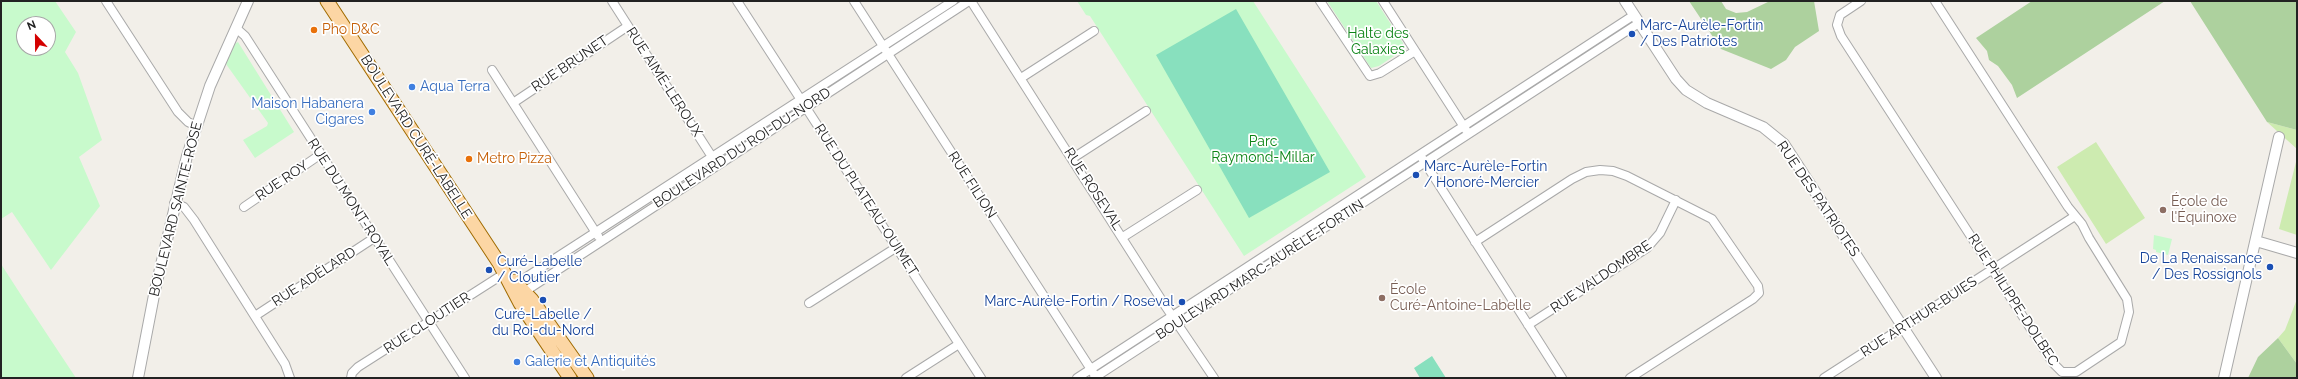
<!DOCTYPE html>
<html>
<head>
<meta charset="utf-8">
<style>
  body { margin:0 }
  #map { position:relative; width:2298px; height:379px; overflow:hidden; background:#f2efe9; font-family:Raleway,sans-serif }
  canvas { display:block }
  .frame { position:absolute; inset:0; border:2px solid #222; pointer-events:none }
  .north { position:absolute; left:16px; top:16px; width:40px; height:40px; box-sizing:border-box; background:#fff; border:1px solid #a7a7a7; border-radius:50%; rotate:338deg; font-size:11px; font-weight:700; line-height:16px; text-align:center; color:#222 }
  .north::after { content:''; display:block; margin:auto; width:14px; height:18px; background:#d40000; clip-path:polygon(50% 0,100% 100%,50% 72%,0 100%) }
</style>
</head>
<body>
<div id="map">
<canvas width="2298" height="379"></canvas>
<div class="frame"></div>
<div class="north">N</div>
</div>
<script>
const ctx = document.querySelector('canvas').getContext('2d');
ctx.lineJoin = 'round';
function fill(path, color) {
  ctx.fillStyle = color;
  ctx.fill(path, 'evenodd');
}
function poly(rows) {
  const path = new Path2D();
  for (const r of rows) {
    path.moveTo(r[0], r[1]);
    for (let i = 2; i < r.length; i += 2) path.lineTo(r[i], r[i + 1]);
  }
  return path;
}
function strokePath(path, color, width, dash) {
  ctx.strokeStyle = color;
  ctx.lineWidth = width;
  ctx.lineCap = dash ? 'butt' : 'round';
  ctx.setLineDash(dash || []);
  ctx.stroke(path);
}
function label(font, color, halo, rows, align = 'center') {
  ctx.font = font + ' Raleway,sans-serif';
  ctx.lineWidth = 3.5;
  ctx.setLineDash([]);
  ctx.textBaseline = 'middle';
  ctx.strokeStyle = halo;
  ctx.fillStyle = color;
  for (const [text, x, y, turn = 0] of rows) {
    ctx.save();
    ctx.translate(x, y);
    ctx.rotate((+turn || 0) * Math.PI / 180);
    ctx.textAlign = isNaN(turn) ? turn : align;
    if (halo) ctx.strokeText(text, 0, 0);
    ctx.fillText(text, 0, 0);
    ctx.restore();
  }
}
const grass = poly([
  [2267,122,2297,130,2297,149],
  [2096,142,2145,218,2106,244,2057,167],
  [2297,158,2297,235,2279,229],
  [2297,299,2297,364,2278,338,2285,330]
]);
const forest = poly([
  [1689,1,1721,1,1726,9,1736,13,1747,12,1770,1,1814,1,1819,31,1795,47,1786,60,1771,69,1721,49],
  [2032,1,2165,1,2017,98,2012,85,1998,66,1989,60,1987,51,1976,38],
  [2190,1,2297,1,2297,130,2267,122],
  [2278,338,2297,364,2297,378,2248,378,2258,357]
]);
const park = poly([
  [1,1,55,1,76,32,65,52,78,73,102,140,79,157,100,206,51,270,12,212,1,219],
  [24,24,48,24,48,48,24,48],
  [1077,1,1253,1,1366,177,1244,256,1090,16,1086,15],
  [1327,1,1376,1,1403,43,1403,50,1379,66,1371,68],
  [238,42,294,132,255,158,243,140,267,126,268,123,226,64,234,44],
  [2154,235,2172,239,2168,255,2156,252,2156,250,2153,249],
  [1,264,23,298,76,378,1,378]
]);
const pitch = poly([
  [1236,9,1330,172,1249,218,1156,55],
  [1432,356,1446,378,1420,378,1414,368]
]);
const minor = poly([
  [106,1,178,112,188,122,196,126],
  [612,1,714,160],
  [737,1,981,378],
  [854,1,1094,374],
  [971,1,1166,307,1214,378],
  [1320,1,1370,76,1380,73,1415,51],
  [1383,1,1466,130],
  [1861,1,1840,15,1837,25,1841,36,2053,363,2062,372,2076,372,2121,342,2129,312,2127,299,2089,238,2082,224,2068,207,1935,1],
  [236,28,245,36,465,378],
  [492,70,598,236],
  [1021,78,1094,31],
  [513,103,628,26],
  [1073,158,1146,111],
  [1422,158,1562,378],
  [174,203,184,207,194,220,285,364,290,378],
  [244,207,321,154],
  [1123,237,1197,190],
  [1475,242,1572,179,1586,172,1600,170,1613,171,1627,176,1712,219,1758,286,1759,293,1753,299,1630,378],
  [514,285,953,1],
  [521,294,969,1],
  [809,303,897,247],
  [255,316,374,238],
  [1528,325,1647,248,1660,233,1676,200],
  [351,378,352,373,358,367,505,273],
  [906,378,959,344],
  [1077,378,1634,15],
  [1094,378,1639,23],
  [1824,378,2075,216]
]);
const tertiary = poly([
  [1625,1,1676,79,1686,90,1707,103,1763,127,1784,144,1936,378],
  [2256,241,2297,253],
  [138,378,155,290,187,156,210,86,248,1],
  [2224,378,2279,137]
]);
const primary = poly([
  [327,1,499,263,520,303,570,378],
  [514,281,532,300,587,378]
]);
const markers = [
  [314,30,4,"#e8710a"],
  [1632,34,4,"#1a4fb4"],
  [412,87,4,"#3f7fe0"],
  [372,112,4,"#3f7fe0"],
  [469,159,4,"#e8710a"],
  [1416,175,4,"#1a4fb4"],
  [2163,210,4,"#8d6e63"],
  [2270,267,4,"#1a4fb4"],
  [489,270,4,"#1a4fb4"],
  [1382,298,4,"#8d6e63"],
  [543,300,4,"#1a4fb4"],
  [1182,302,4,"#1a4fb4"],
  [517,362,4,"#3f7fe0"]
];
const transitNames = [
  ["Marc-Aurèle-Fortin",1640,26],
  ["/ Des Patriotes",1640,42],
  ["Marc-Aurèle-Fortin",1424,167],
  ["/ Honoré-Mercier",1424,183],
  ["De La Renaissance",2262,259,"right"],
  ["/ Des Rossignols",2262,275,"right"],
  ["Curé-Labelle",497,262],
  ["/ Cloutier",497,278],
  ["Marc-Aurèle-Fortin / Roseval",1174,302,"right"],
  ["Curé-Labelle /",543,315,"center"],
  ["du Roi-du-Nord",543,331,"center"]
];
const foodNames = [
  ["Pho D&C",322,30],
  ["Metro Pizza",477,159]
];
const parkNames = [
  ["Halte des",1378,34],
  ["Galaxies",1378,50],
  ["Parc",1263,142],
  ["Raymond-Millar",1263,158]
];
const streetNames = [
  ["RUE BRUNET",570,64,-34],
  ["RUE AIMÉ-LEROUX",664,82,57],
  ["BOULEVARD CURÉ-LABELLE",416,137,57],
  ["BOULEVARD DU ROI-DU-NORD",742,148,-33],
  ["RUE ROY",282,181,-34],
  ["RUE FILION",972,185,57],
  ["RUE ROSEVAL",1093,189,57],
  ["RUE DES PATRIOTES",1818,199,56],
  ["RUE DU PLATEAU-OUIMET",866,200,57],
  ["RUE DU MONT-ROYAL",351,202,57],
  ["BOULEVARD SAINTE-ROSE",176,209,-76],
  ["BOULEVARD MARC-AURÈLE-FORTIN",1260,270,-33],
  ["RUE ADÉLARD",314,277,-33],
  ["RUE VALDOMBRE",1601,277,-34],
  ["RUE PHILIPPE-DOLBEC",2013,300,57],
  ["RUE ARTHUR-BUIES",1919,317,-33],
  ["RUE CLOUTIER",427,323,-33]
];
const shopNames = [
  ["Aqua Terra",420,87],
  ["Maison Habanera",364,104,"right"],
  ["Cigares",364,120,"right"],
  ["Galerie et Antiquités",525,362]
];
const educationNames = [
  ["École de",2171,202],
  ["l'Équinoxe",2171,218],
  ["École",1390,290],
  ["Curé-Antoine-Labelle",1390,306]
];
fill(grass, '#cdebb0');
fill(forest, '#add19e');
fill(park, '#c8facc');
fill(pitch, '#88e0be');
strokePath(minor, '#a9a9a9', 10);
strokePath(tertiary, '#a9a9a9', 12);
strokePath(primary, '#a06b00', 15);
strokePath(minor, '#fff', 8);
strokePath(tertiary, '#fff', 10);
strokePath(primary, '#fcd6a4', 13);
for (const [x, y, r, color] of markers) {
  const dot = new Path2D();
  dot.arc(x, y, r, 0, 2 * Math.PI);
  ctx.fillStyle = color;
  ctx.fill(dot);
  strokePath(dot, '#fff', 1.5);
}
label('14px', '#164399', '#fff', transitNames, 'left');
label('14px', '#c56008', '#fff', foodNames, 'left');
label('14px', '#0c8416', '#fff', parkNames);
label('14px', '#222', '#fff', streetNames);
label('14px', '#366cbe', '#fff', shopNames, 'left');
label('14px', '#785e54', '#fff', educationNames, 'left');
</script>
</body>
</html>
